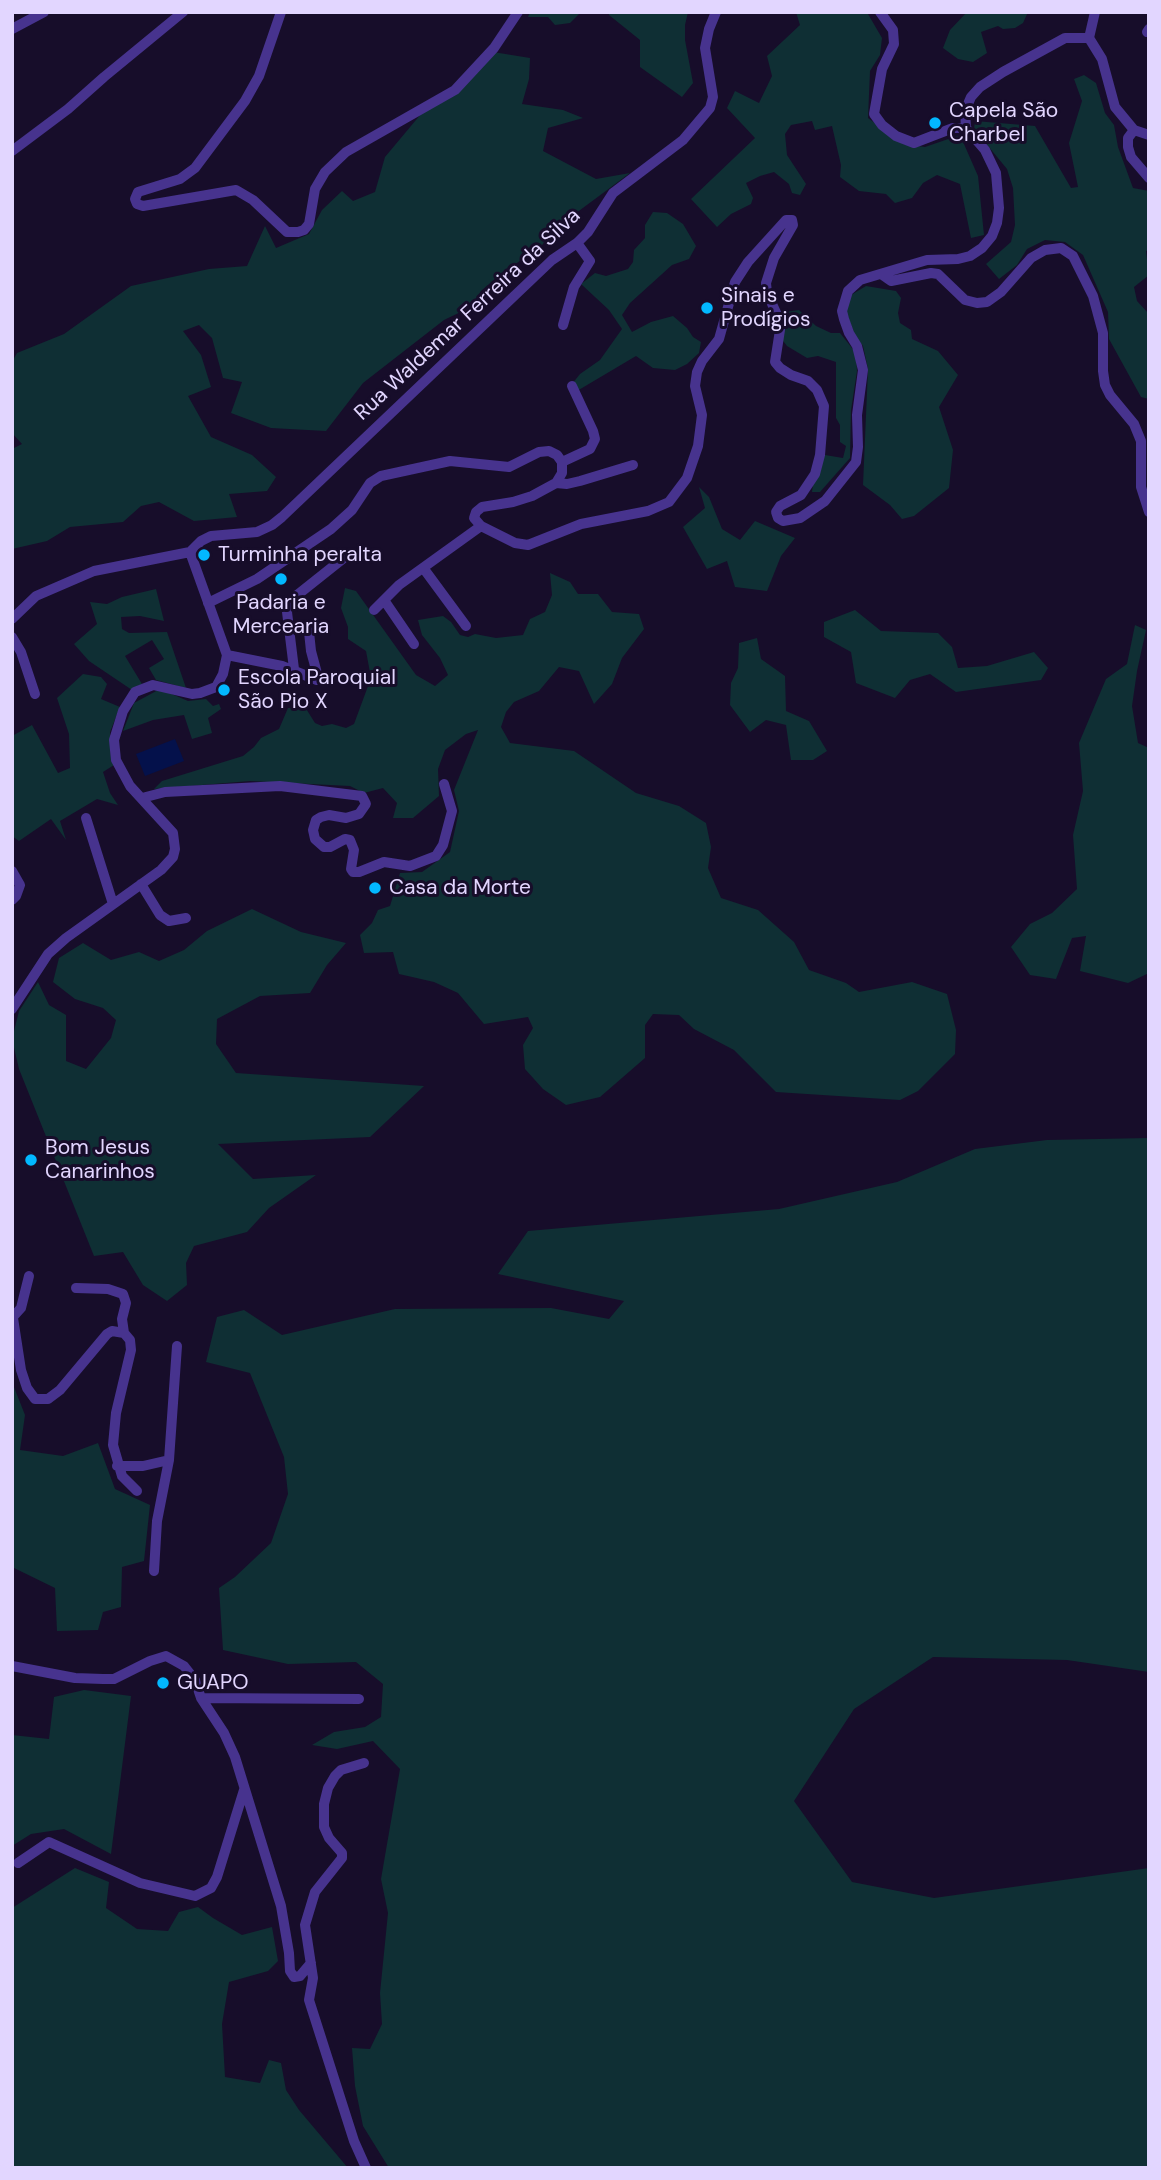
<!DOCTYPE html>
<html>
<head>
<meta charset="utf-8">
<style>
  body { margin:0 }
  #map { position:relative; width:1161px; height:2180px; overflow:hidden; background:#170d2a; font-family:"DM Sans",sans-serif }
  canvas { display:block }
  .frame { position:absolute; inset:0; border:14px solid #e2d6ff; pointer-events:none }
</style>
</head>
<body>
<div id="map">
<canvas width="1161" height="2180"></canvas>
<div class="frame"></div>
</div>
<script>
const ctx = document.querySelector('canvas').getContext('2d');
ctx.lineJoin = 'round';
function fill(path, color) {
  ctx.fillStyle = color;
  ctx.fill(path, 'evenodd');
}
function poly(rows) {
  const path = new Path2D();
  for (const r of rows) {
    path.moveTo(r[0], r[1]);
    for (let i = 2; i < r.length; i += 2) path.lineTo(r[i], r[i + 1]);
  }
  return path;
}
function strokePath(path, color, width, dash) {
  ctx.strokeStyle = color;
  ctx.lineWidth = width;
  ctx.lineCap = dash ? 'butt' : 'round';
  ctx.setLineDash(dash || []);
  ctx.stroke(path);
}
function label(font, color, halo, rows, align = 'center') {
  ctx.font = font + ' "DM Sans",sans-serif';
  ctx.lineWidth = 6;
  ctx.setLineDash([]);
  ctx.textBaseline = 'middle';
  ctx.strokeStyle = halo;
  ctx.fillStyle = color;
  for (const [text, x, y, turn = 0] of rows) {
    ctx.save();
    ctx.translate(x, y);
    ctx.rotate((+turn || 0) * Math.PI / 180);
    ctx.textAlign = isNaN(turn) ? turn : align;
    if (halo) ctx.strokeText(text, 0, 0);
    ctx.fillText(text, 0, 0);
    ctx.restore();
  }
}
const green = poly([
  [530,12,581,12,570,23,555,25,548,17,528,17],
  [609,12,688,12,685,25,685,40,693,83,682,97,640,67,640,40,609,15],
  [796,12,868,14,882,38,880,55,870,71,868,118,903,144,925,147,960,135,978,176,984,235,971,238,960,184,937,175,923,183,912,198,895,203,886,194,859,191,840,177,841,165,832,126,815,130,812,121,791,125,785,134,787,155,806,184,800,195,792,193,789,184,774,172,760,176,746,183,753,198,751,204,731,214,717,227,691,199,755,138,727,108,735,91,759,103,772,76,767,56,800,25],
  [967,12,980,13,1028,12,1023,23,1015,28,1003,29,998,26,981,32,987,53,973,62,958,59,943,48,950,30],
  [493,52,530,58,529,79,522,104,563,110,583,118,548,128,543,151,596,179,630,173,564,222,542,245,496,278,481,291,471,307,444,320,363,383,326,431,271,428,231,413,242,382,223,378,212,338,199,325,183,331,201,355,211,387,188,396,211,437,252,455,276,477,267,491,229,494,237,517,194,521,159,502,141,506,123,522,70,527,47,541,12,549,12,449,22,444,12,433,12,362,17,353,64,334,131,286,209,269,247,266,265,226,276,248,309,234,322,210,342,191,353,201,375,192,385,157,421,114],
  [1084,75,1096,83,1105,113,1114,125,1118,147,1133,188,1149,191,1149,250,1146,251,1149,275,1134,287,1137,301,1149,314,1149,399,1141,397,1109,339,1108,312,1083,255,1065,242,1045,240,1027,249,1017,265,999,279,986,264,1011,242,1015,225,1013,188,1007,169,974,129,975,121,1035,126,1071,188,1078,187,1069,143,1082,101,1074,79],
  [653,212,667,213,683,224,696,246,689,259,672,265,630,303,622,315,632,332,651,322,673,316,687,328,693,337,701,342,699,353,687,364,675,370,653,368,636,356,577,391,572,384,580,374,600,360,622,329,609,310,581,284,595,273,606,276,628,269,633,262,634,250,645,238,645,225],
  [866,286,896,291,901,298,898,313,900,323,911,330,912,339,938,351,958,375,939,407,953,450,949,488,914,516,902,519,890,505,863,485,868,369,863,346,855,336,846,312,851,295],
  [799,310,816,326,831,333,840,333,856,353,857,371,851,410,850,458,820,492,812,492,813,484,825,455,843,458,846,446,840,442,840,425,836,418,836,362,818,356,807,358,787,346,780,337,785,312],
  [699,487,709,497,722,529,740,540,755,521,795,538,781,556,767,591,735,587,727,561,707,569,683,527,705,508],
  [550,573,570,582,578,594,598,594,612,612,639,614,644,629,622,658,612,684,594,704,579,671,559,667,539,691,514,702,506,712,501,727,510,743,574,751,636,793,679,806,706,823,711,847,708,868,721,898,758,910,794,942,809,970,846,983,859,992,912,982,947,994,956,1030,955,1054,918,1091,900,1100,776,1092,734,1050,694,1029,679,1015,653,1014,645,1025,645,1058,600,1097,566,1105,543,1089,525,1069,523,1045,533,1028,528,1017,484,1024,458,993,434,982,399,974,393,952,364,953,360,935,372,923,378,910,390,906,400,873,422,872,450,852,459,811,454,790,478,730,466,734,445,750,438,769,439,796,413,818,393,818,397,803,383,788,364,793,350,786,250,781,154,789,162,781,243,756,254,747,261,738,279,729,288,708,305,707,315,723,322,726,332,724,346,728,354,724,371,678,366,651,348,639,348,627,341,608,345,588,356,591,416,675,435,686,448,675,440,658,422,635,418,620,443,616,451,622,460,635,468,637,475,634,496,638,523,635,530,619,545,612,552,595],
  [156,589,164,621,140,616,121,617,122,629,129,633,167,632,186,688,156,680,149,668,164,659,152,640,125,656,142,684,132,690,89,661,74,644,97,624,90,602,107,604,122,597],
  [855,610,881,631,938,633,952,647,958,668,987,666,1034,652,1048,668,1041,680,956,692,930,674,910,680,895,698,856,683,851,652,824,637,824,622],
  [1135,625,1146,630,1137,671,1132,706,1138,743,1149,748,1149,973,1128,983,1080,971,1086,936,1072,938,1056,979,1030,975,1011,947,1030,924,1052,913,1077,889,1073,835,1083,791,1079,743,1106,679,1127,664],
  [757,638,761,659,785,676,786,711,809,721,827,751,813,760,791,760,786,725,766,720,750,732,730,705,731,683,738,668,739,643],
  [83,674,101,677,107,684,101,699,120,707,110,732,111,760,114,765,103,772,110,793,118,805,97,799,60,821,66,840,51,819,19,841,12,836,12,736,32,725,58,773,70,768,69,734,57,698],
  [160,689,188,701,206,699,213,706,219,704,221,709,208,718,212,733,192,739,184,715,153,720,123,731,134,703],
  [252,909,301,932,346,943,327,965,310,993,260,996,217,1019,216,1044,236,1073,424,1086,370,1137,218,1144,253,1179,316,1175,269,1208,247,1232,194,1246,186,1263,187,1285,167,1301,143,1285,123,1252,94,1256,19,1069,12,1039,19,1011,38,982,49,1005,66,1015,66,1061,86,1069,111,1038,116,1020,103,1008,75,999,53,982,59,958,83,943,111,960,139,952,159,961,184,950,207,931],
  [1149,1138,1149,1672,1067,1660,933,1657,854,1709,794,1801,852,1882,934,1898,1149,1868,1149,2168,389,2168,363,2126,355,2086,352,2048,370,2049,382,2024,380,1993,388,1913,381,1879,400,1769,373,1741,337,1749,312,1745,334,1732,365,1727,381,1717,383,1684,356,1662,288,1664,223,1650,219,1588,235,1577,271,1543,288,1494,284,1457,250,1373,206,1362,217,1317,244,1310,282,1335,395,1309,551,1308,609,1319,624,1301,498,1274,528,1231,779,1209,897,1182,975,1149,1047,1140],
  [12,1382,25,1415,20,1450,63,1456,98,1443,115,1489,150,1505,144,1561,122,1567,121,1607,103,1612,98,1630,57,1631,55,1588,12,1567],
  [84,1690,131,1696,111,1854,64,1829,31,1834,12,1846,12,1735,49,1739,54,1697],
  [75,1868,109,1882,106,1908,137,1929,168,1931,179,1912,198,1907,213,1918,242,1935,272,1927,278,1961,268,1971,229,1982,222,2024,225,2077,260,2083,269,2060,281,2063,286,2090,299,2110,348,2168,12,2168,12,1908]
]);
const water = poly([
  [175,739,184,761,145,776,136,754]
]);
const minor = poly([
  [281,12,259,76,245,101,195,168,180,179,138,192,135,199,137,204,143,206,236,190,253,200,287,232,298,232,304,230,309,224,315,189,325,172,346,152,455,90,494,48,518,12],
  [880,12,893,30,894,44,882,69,874,114,882,125,896,136,914,143,953,128,966,128],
  [12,29,44,12],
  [1147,32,1149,29],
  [1089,38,1095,12],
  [1134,130,1128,138,1128,147,1131,157,1149,178],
  [12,151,68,109,104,77,183,12],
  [881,274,891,281,931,273,938,274,965,300,977,303,987,302,1001,292,1031,258,1045,250,1061,248,1073,256,1093,296,1103,333,1103,371,1105,385,1110,395,1134,424,1141,441,1141,487,1149,512],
  [563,325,574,287,590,261,577,243],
  [562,462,590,449,595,439,593,431,572,386],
  [556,483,567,484,580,481,633,465],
  [190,552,201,541,211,536,257,532,272,525,282,517,552,260,577,243,588,232,613,193,683,140,710,108,713,97,705,48,709,29,716,12],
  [424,569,466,626],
  [384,600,414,644],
  [208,603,257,579,331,529,352,510,370,483,381,476,450,461,509,467,539,452,549,451,557,455,562,462,562,473,556,483,532,496,513,502,482,507,476,512,474,518,481,526,515,543,528,545,581,524,648,511,669,502,687,478,698,446,702,415,695,386,697,372,702,361,719,339,735,282,748,262,786,220,792,220,793,225,774,258,766,283,767,293,779,319,780,330,775,362,780,368,791,375,808,381,817,390,824,406,820,455,815,474,801,495,780,506,776,512,778,518,783,521,800,518,825,501,856,462,858,447,857,415,863,370,857,346,849,333,844,319,842,311,848,291,860,280,927,260,958,259,970,256,982,248,992,236,997,223,999,208,996,173,985,150,966,128,965,111,971,97,980,87,1003,72,1065,38,1089,38,1102,59,1115,107,1134,130,1149,135],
  [374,610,399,585,481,526],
  [12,619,36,596,94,571,190,552],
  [12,637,21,652,35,694],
  [227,655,282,666,317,680,318,677,311,651,309,632],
  [294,669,287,612,289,605,296,596,345,557],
  [142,798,165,792,280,786,362,796,366,804,359,814,346,818,329,815,321,817,316,820,313,830,315,839,324,847,330,847,345,839,350,840,354,850,351,869,353,872,359,872,384,862,410,866,436,856,443,845,452,811,444,784],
  [86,818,113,904],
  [12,871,20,885,16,896,12,900],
  [141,884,160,915,169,921,186,918],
  [12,1009,48,954,66,938,161,870,173,857,175,849,173,833,130,786,116,760,114,740,123,711,135,692,153,685,192,694,200,693,216,687,223,674,227,655,190,552],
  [76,1288,108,1289,123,1294,126,1303,122,1319,124,1333],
  [12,1318,21,1308,29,1276],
  [13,1318,21,1370,27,1388,35,1399,48,1399,60,1390,107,1334,112,1331,124,1333,130,1340,131,1350,116,1413,113,1445,122,1476,137,1491],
  [117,1466,143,1466,169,1460],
  [154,1571,157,1521,169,1460,177,1346],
  [12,1666,75,1678,103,1679,114,1679,150,1661,166,1656,184,1666,195,1680,201,1698,224,1733,235,1757,281,1906,289,1953,290,1971,294,1977,300,1976,311,1963],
  [201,1698,359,1699],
  [364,1763,341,1770,335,1776,328,1788,324,1804,324,1827,329,1838,342,1853,342,1858,315,1892,305,1925,313,1978,309,2000,354,2141,366,2168],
  [18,1863,49,1842,140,1883,195,1896,211,1888,217,1877,244,1790]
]);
const markers = [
  [935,123,7,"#02b8ff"],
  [707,308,7,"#02b8ff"],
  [204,555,7,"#02b8ff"],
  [281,579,7,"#02b8ff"],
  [224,690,7,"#02b8ff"],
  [375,888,7,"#02b8ff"],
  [31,1160,7,"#02b8ff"],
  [163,1683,7,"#02b8ff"]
];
const poiNames = [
  ["Capela São",949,111],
  ["Charbel",949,135],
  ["Sinais e",721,296],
  ["Prodígios",721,320],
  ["Turminha peralta",218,555],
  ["Padaria e",281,603,"center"],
  ["Mercearia",281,627,"center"],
  ["Escola Paroquial",238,678],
  ["São Pio X",238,702],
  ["Casa da Morte",389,888],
  ["Bom Jesus",45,1148],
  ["Canarinhos",45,1172],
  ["GUAPO",177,1683]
];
const streetNames = [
  ["Rua Waldemar Ferreira da Silva",468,315,-43]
];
fill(green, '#0f2f34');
fill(water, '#04114b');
strokePath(minor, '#47338e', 10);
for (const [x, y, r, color] of markers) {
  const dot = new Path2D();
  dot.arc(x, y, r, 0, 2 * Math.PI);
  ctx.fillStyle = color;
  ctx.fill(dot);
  strokePath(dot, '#170d2a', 2.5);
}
label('21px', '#e2d6ff', '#170d2a', poiNames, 'left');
label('21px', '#e2d6ff', '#170d2a', streetNames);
</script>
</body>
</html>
